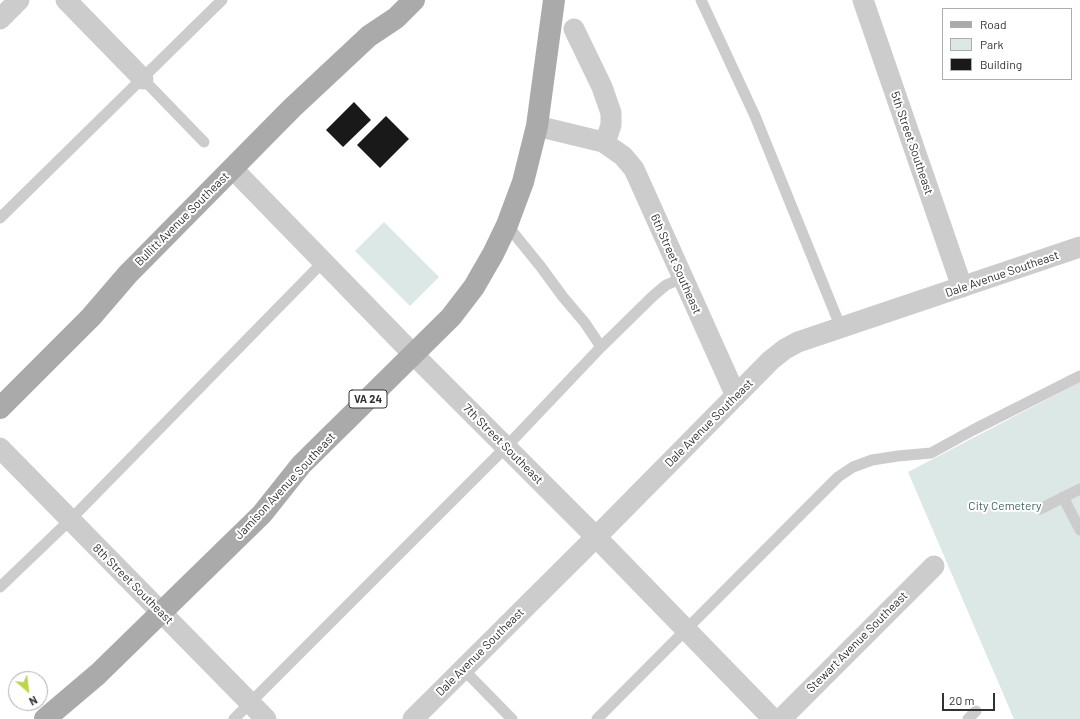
<!DOCTYPE html>
<html>
<head>
<meta charset="utf-8">
<style>
  body { margin:0 }
  #map { position:relative; width:1080px; height:719px; overflow:hidden; background:#fff; font-family:Barlow,sans-serif }
  canvas { display:block }
  .legend { position:absolute; left:942px; top:8px; width:130px; height:72px; box-sizing:border-box; background:#fff; border:1px solid #adadad; margin:0; padding:5px 7px; list-style:none; font-size:12px; color:#323232 }
  .legend li { display:flex; align-items:center; gap:8px; height:20px }
  .legend b { width:20px; border:1px solid #adadad }
  .north { position:absolute; left:8px; top:671px; width:40px; height:40px; box-sizing:border-box; background:#fff; border:1px solid #adadad; border-radius:50%; rotate:152deg; font-size:11px; font-weight:700; line-height:16px; text-align:center; color:#323232 }
  .north::after { content:''; display:block; margin:auto; width:14px; height:18px; background:#bbd647; clip-path:polygon(50% 0,100% 100%,50% 72%,0 100%) }
  .scale { position:absolute; left:942px; top:693px; width:53px; height:18px; box-sizing:border-box; border:2px solid #323232; border-top:0; padding-left:5px; font-size:12px; line-height:14px; white-space:nowrap; color:#323232; -webkit-text-stroke:3px #fff; paint-order:stroke }
</style>
</head>
<body>
<div id="map">
<canvas width="1080" height="719"></canvas>
<ul class="legend">
<li><b style="height:5px;background:#aaa"></b>Road</li>
<li><b style="height:11px;background:#dce8e5"></b>Park</li>
<li><b style="height:11px;background:#191919"></b>Building</li>
</ul>
<div class="north">N</div>
<div class="scale">20 m</div>
</div>
<script>
const ctx = document.querySelector('canvas').getContext('2d');
ctx.lineJoin = 'round';
function fill(path, color) {
  ctx.fillStyle = color;
  ctx.fill(path, 'evenodd');
}
function poly(rows) {
  const path = new Path2D();
  for (const r of rows) {
    path.moveTo(r[0], r[1]);
    for (let i = 2; i < r.length; i += 2) path.lineTo(r[i], r[i + 1]);
  }
  return path;
}
function strokePath(path, color, width, dash) {
  ctx.strokeStyle = color;
  ctx.lineWidth = width;
  ctx.lineCap = dash ? 'butt' : 'round';
  ctx.setLineDash(dash || []);
  ctx.stroke(path);
}
function label(font, color, halo, rows, align = 'center') {
  ctx.font = font + ' Barlow,sans-serif';
  ctx.lineWidth = 4;
  ctx.setLineDash([]);
  ctx.textBaseline = 'middle';
  ctx.strokeStyle = halo;
  ctx.fillStyle = color;
  for (const [text, x, y, turn = 0] of rows) {
    ctx.save();
    ctx.translate(x, y);
    ctx.rotate((+turn || 0) * Math.PI / 180);
    ctx.textAlign = isNaN(turn) ? turn : align;
    if (halo) ctx.strokeText(text, 0, 0);
    ctx.fillText(text, 0, 0);
    ctx.restore();
  }
}
const green = poly([
  [384,222,439,277,410,306,355,251],
  [1080,382,1080,719,1014,719,908,472]
]);
const building = poly([
  [354,102,371,120,343,147,326,130],
  [386,116,409,139,380,168,357,145]
]);
const lane = poly([
  [701,0,755,116,841,328],
  [143,79,204,142],
  [0,218,222,0],
  [507,225,541,267,563,297,585,323,601,347],
  [1063,497,1080,530],
  [1040,509,1080,489],
  [0,587,70,520,323,262],
  [463,669,512,719],
  [234,719,506,447,601,347,653,296,666,285,683,278],
  [597,719,838,477,853,467,872,460,898,456,931,453,973,430,1080,376],
  [968,719,976,711]
]);
const street = poly([
  [66,0,143,79],
  [863,0,962,287],
  [0,19,19,0],
  [574,29,602,87,611,113,611,125,608,134,603,142],
  [537,126,603,142,623,156,634,169,736,396],
  [233,169,413,354,596,537,773,719],
  [0,448,266,719],
  [413,719,607,526,771,360,785,349,798,342,1080,247],
  [781,719,934,566]
]);
const primary = poly([
  [0,408,91,317,128,274,292,108,369,36,396,18,414,0],
  [45,719,98,674,262,514,301,465,451,317,474,287,493,254,507,225,523,182,537,126,554,0]
]);
const shields = [
  [368,399,38]
];
const shieldNames = [
  ["VA 24",368,399]
];
const streetNames = [
  ["5th Street Southeast",912,143,71],
  ["Bullitt Avenue Southeast",182,219,-45],
  ["6th Street Southeast",676,264,66],
  ["Dale Avenue Southeast",1002,274,-19],
  ["Dale Avenue Southeast",709,423,-45],
  ["7th Street Southeast",503,444,45],
  ["Jamison Avenue Southeast",285,486,-47],
  ["8th Street Southeast",133,584,45],
  ["Stewart Avenue Southeast",857,642,-45],
  ["Dale Avenue Southeast",480,652,-45]
];
const parkNames = [
  ["City Cemetery",1005,506]
];
fill(green, '#dce8e5');
fill(building, '#191919');
strokePath(lane, '#ccc', 11);
strokePath(street, '#ccc', 21);
strokePath(primary, '#aaa', 22);
for (const [x, y, w] of shields) {
  const box = new Path2D();
  box.roundRect(x - w / 2, y - 9, w, 18, 3);
  ctx.fillStyle = '#fff';
  ctx.fill(box);
  strokePath(box, '#323232', 1);
}
label('bold 11px', '#323232', null, shieldNames);
label('12px', '#323232', '#fff', streetNames);
label('12px', '#436a62', '#fff', parkNames);
</script>
</body>
</html>
